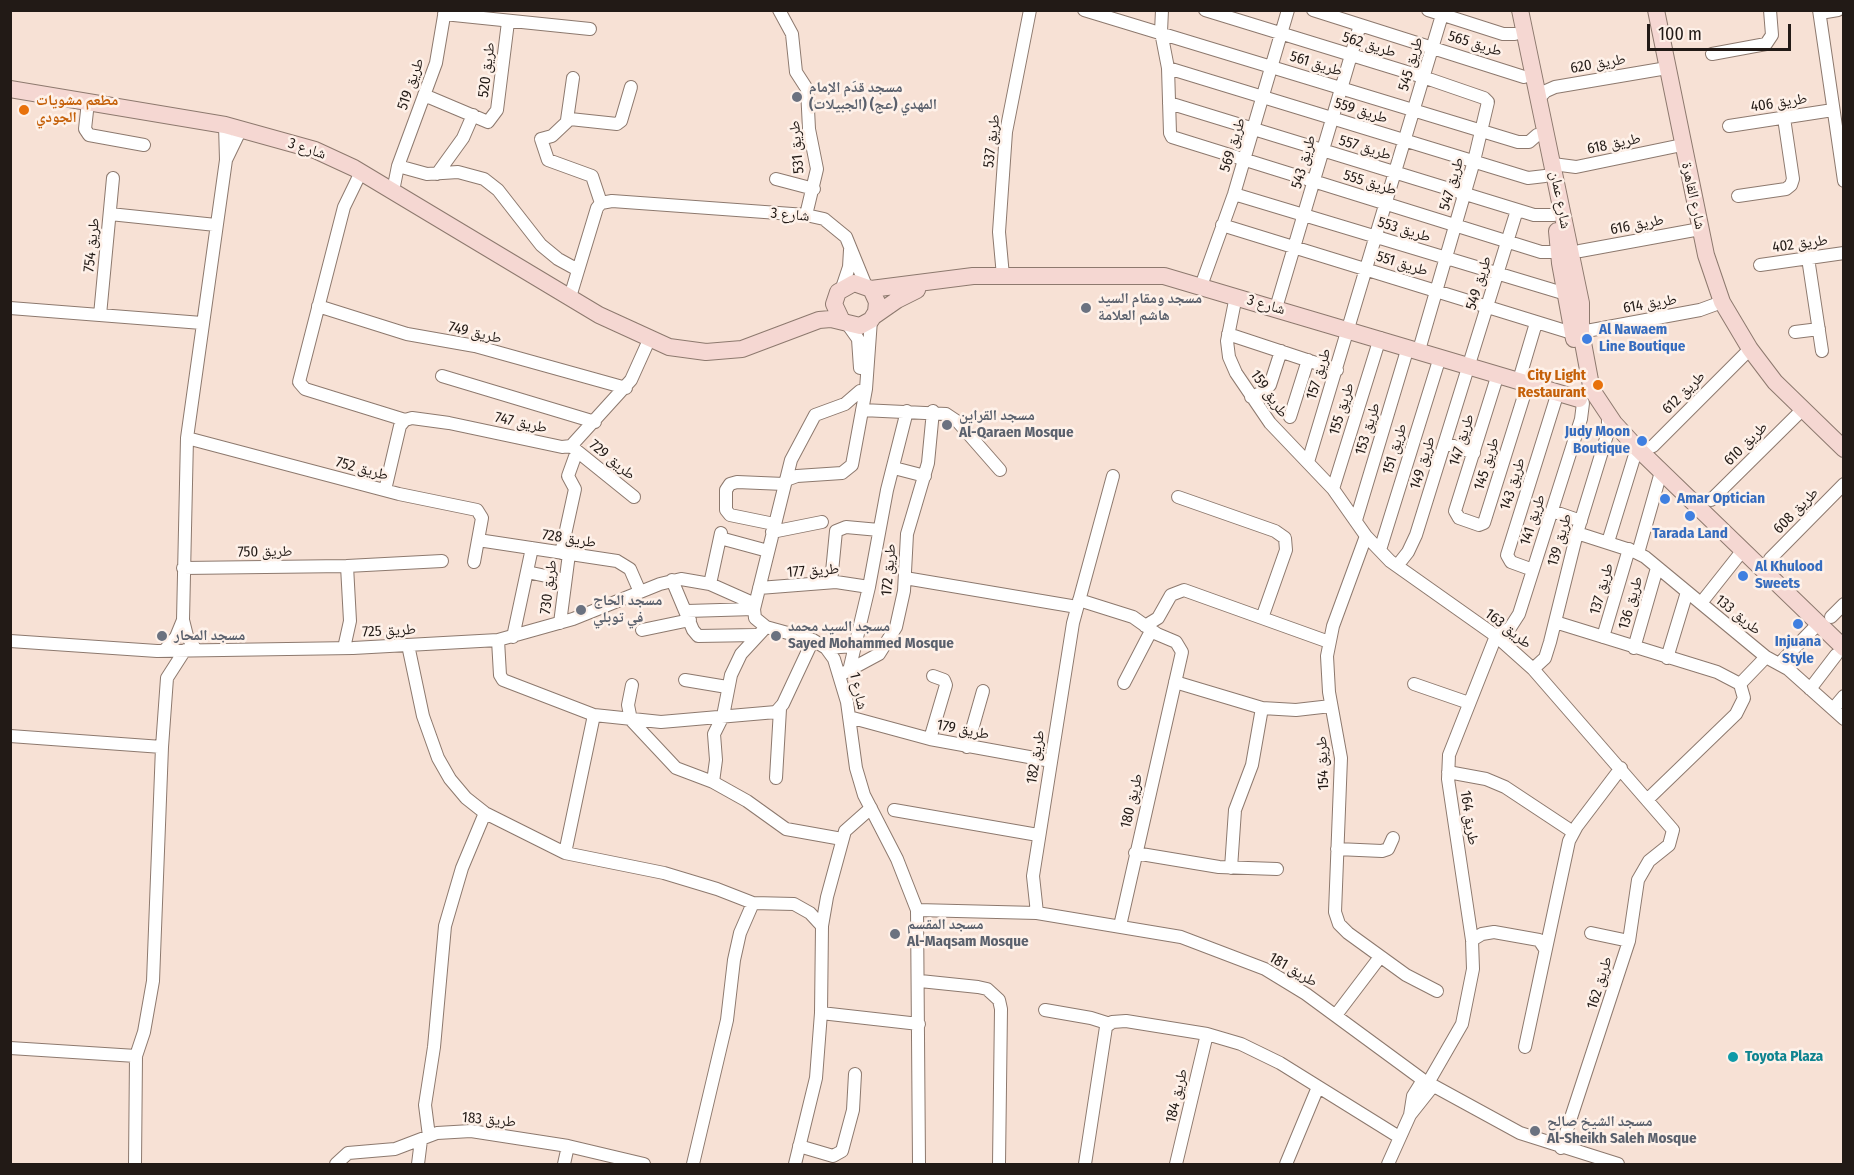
<!DOCTYPE html>
<html>
<head>
<meta charset="utf-8">
<style>
  body { margin:0 }
  #map { position:relative; width:1854px; height:1175px; overflow:hidden; background:#f7e1d5; font-family:"Fira Sans Condensed",sans-serif }
  canvas { display:block }
  .frame { position:absolute; inset:0; border:12px solid #221a16; pointer-events:none }
  .scale { position:absolute; left:1647px; top:24px; width:144px; height:27px; box-sizing:border-box; border:3px solid #221a16; border-top:0; padding-left:8px; font-size:18px; line-height:21px; white-space:nowrap; color:#221a16; -webkit-text-stroke:4px #fef1e9; paint-order:stroke }
</style>
</head>
<body>
<div id="map">
<canvas width="1854" height="1175"></canvas>
<div class="frame"></div>
<div class="scale">100 m</div>
</div>
<script>
const ctx = document.querySelector('canvas').getContext('2d');
ctx.lineJoin = 'round';
function poly(rows) {
  const path = new Path2D();
  for (const r of rows) {
    path.moveTo(r[0], r[1]);
    for (let i = 2; i < r.length; i += 2) path.lineTo(r[i], r[i + 1]);
  }
  return path;
}
function strokePath(path, color, width, dash) {
  ctx.strokeStyle = color;
  ctx.lineWidth = width;
  ctx.lineCap = dash ? 'butt' : 'round';
  ctx.setLineDash(dash || []);
  ctx.stroke(path);
}
function label(font, color, halo, rows, align = 'center') {
  ctx.font = font + ' "Fira Sans Condensed","Noto Naskh Arabic",sans-serif';
  ctx.lineWidth = 5;
  ctx.setLineDash([]);
  ctx.textBaseline = 'middle';
  ctx.strokeStyle = halo;
  ctx.fillStyle = color;
  for (const [text, x, y, turn = 0] of rows) {
    ctx.save();
    ctx.translate(x, y);
    ctx.rotate((+turn || 0) * Math.PI / 180);
    ctx.textAlign = isNaN(turn) ? turn : align;
    if (halo) ctx.strokeText(text, 0, 0);
    ctx.fillText(text, 0, 0);
    ctx.restore();
  }
}
const street = poly([
  [779,10,792,34,796,72,807,89,809,129,817,169,806,215],
  [1084,10,1518,142,1529,142,1537,135],
  [1162,10,1161,32,1168,68,1170,133,1172,137,1541,252,1559,252],
  [1205,10,1423,77,1484,98,1488,102,1474,161,1419,350],
  [1313,10,1524,77],
  [1428,10,1503,34,1515,34],
  [1819,10,1844,181],
  [1820,13,1838,10],
  [444,14,590,29],
  [1712,54,1766,44,1772,35,1770,10],
  [1168,68,1528,178,1545,176],
  [424,95,488,122,497,110,508,22],
  [1539,98,1546,91,1555,87,1667,68],
  [88,102,85,129,89,135,144,145],
  [1169,103,1534,215,1554,215],
  [567,120,573,78],
  [1729,126,1833,110],
  [226,160,241,129],
  [1553,164,1576,167,1682,145],
  [398,166,427,174,458,172,484,179,498,190,541,245,558,259,578,270],
  [361,172,344,207,299,382,305,389,405,420],
  [437,174,463,138,473,115],
  [776,179,814,189],
  [393,191,398,166,436,63,445,10],
  [1234,194,1566,294],
  [1738,196,1786,189,1791,185,1793,179,1784,118],
  [601,203,592,176,548,160,541,139,552,136,570,119,617,124,621,121,631,87],
  [110,214,216,225],
  [1222,225,1572,333],
  [1580,251,1700,229],
  [1808,258,1822,351],
  [1760,265,1844,253],
  [1003,276,999,232,1006,132,1030,10],
  [1201,286,1234,194,1288,10],
  [842,288,849,267,850,250],
  [1236,296,1227,341,1229,357,1236,373,1270,423,1333,489,1366,536,1390,561,1496,636,1533,669,1673,830,1669,845,1649,861,1638,880,1629,941,1561,1148],
  [570,297,597,208,601,203,612,201,806,215,824,219,846,237,866,286],
  [318,306,407,334,475,346,626,388],
  [10,308,202,323],
  [1276,308,1360,25],
  [100,315,113,178],
  [871,320,866,389,852,465,842,473,797,476,786,480,754,609,755,618,766,627,813,640,826,648,834,659,847,702,856,768,864,795,897,859,917,910,919,1164],
  [848,325,858,339,860,368],
  [1581,332,1700,310,1722,302],
  [1795,332,1819,329],
  [1228,334,1337,370],
  [1498,374,1455,511,1459,518,1479,525,1484,523,1528,383],
  [442,376,595,422],
  [1519,380,1536,323],
  [1251,397,1263,392,1270,385,1281,351],
  [862,410,946,414,958,422,1000,470],
  [1290,417,1308,360],
  [187,438,399,494,477,510,482,518,474,562],
  [1445,443,1474,453],
  [572,447,634,497],
  [1308,462,1442,15],
  [894,468,925,476],
  [786,480,791,460,815,415,845,404,860,391],
  [1333,489,1380,338],
  [385,490,400,426,405,420,412,418,449,423,562,447,571,446,631,380,649,340],
  [1178,497,1275,531,1285,538,1286,550,1262,618],
  [1711,500,1802,410],
  [1552,511,1581,521],
  [1356,520,1408,347],
  [774,524,730,515,726,510,726,490,730,484,737,482,784,484],
  [772,532,822,522],
  [1577,533,1633,551,1645,557,1766,657,1788,669,1844,719],
  [1366,536,1333,626,1327,656,1329,692,1341,758,1335,912,1339,924,1348,933,1406,975,1437,991],
  [720,538,768,551],
  [478,540,617,561,630,569,640,592],
  [1608,542,1637,448,1646,449,1653,446,1750,349],
  [1380,550,1440,357],
  [561,553,575,489,568,476,577,451],
  [1638,553,1661,472],
  [1770,559,1844,484],
  [1397,566,1408,552,1416,535,1517,210],
  [183,568,347,566,442,561],
  [1533,570,1511,562,1507,555,1558,392],
  [527,572,565,580],
  [905,578,1077,607],
  [672,580,693,630,698,636,756,635],
  [831,582,836,531,846,527,879,530],
  [710,584,721,533],
  [759,588,836,582,869,587],
  [1079,600,1133,617,1157,634,1176,642,1182,652,1120,926],
  [1701,603,1743,550],
  [687,611,754,609],
  [1831,617,1844,604],
  [1555,622,1717,672,1740,684,1744,698,1736,714,1648,799],
  [560,623,569,554],
  [1145,626,1158,618,1171,595,1184,590,1329,642],
  [642,630,690,620],
  [513,637,532,548],
  [1603,637,1629,549],
  [498,640,500,675,503,680,594,715,661,722,776,712,783,704,813,640],
  [10,641,157,651,353,648,498,640,573,619,660,584,681,579,710,584,755,604],
  [408,645,423,716,438,758,450,779,466,798,485,813,565,853,664,873,717,889,753,903],
  [344,648,350,621,347,566],
  [826,648,855,646],
  [1634,648,1657,568],
  [196,650,187,636,183,620,187,438,226,160,225,125],
  [164,651,176,637,183,620],
  [1667,658,1687,592],
  [1779,664,1819,623],
  [1533,669,1545,658,1550,642,1577,533,1608,432,1608,415],
  [849,671,869,587,887,490,907,411],
  [840,675,879,654,896,627,904,591,907,534,928,463,933,411],
  [685,680,727,687],
  [1175,682,1262,708,1296,710,1331,706],
  [1124,683,1151,631],
  [1414,684,1469,703],
  [1740,684,1766,657],
  [632,685,628,705,631,720,676,768,713,782,747,801,786,829,842,839],
  [1810,689,1836,655],
  [1833,709,1844,696],
  [849,717,930,739,1051,761],
  [10,736,162,747],
  [930,739,946,685,944,680,933,676],
  [967,747,983,691],
  [1448,772,1486,779,1505,787,1573,832],
  [776,778,780,709],
  [713,782,716,760,714,734,723,716,731,675,741,654,766,627],
  [894,810,1038,835],
  [1337,849,1382,851,1388,849,1393,838],
  [565,853,594,715],
  [1135,853,1219,867,1277,869],
  [1231,868,1235,810,1252,765,1262,708],
  [917,910,1037,913,1181,937,1265,969,1306,994,1423,1080,1520,1133,1618,1164],
  [1037,913,1033,876,1073,623,1113,476],
  [1591,933,1629,941],
  [1472,940,1482,934,1494,932,1539,940,1545,949],
  [920,981,978,987,987,989,999,1000,1001,1009,999,1164],
  [1045,1010,1091,1018,1110,1024],
  [821,1013,919,1024],
  [1336,1015,1380,957],
  [1525,1047,1569,841,1577,826,1621,768],
  [10,1048,136,1056],
  [1428,1083,1462,1024,1473,969,1472,940,1448,779,1449,755,1496,636,1510,628,1519,614,1581,419,1583,403],
  [1410,1115,1433,1086],
  [429,1136,425,1105,434,1047,445,926,462,868,485,813],
  [799,1146,833,1156,842,1151,853,1110,855,1074],
  [135,1164,136,1056,144,1032,153,981,162,747,167,678,185,650],
  [336,1164,348,1153,395,1149,437,1133,471,1131,568,1146,644,1164],
  [418,1164,421,1140],
  [564,1164,568,1146],
  [693,1164,727,1020,734,960,740,933,753,903,794,904,810,913,822,926],
  [795,1164,816,1078,821,1013,822,926,827,897,845,831,871,808],
  [1085,1164,1106,1027,1112,1022,1126,1021,1207,1034,1241,1044,1280,1063,1399,1137],
  [1176,1164,1207,1034],
  [1286,1164,1318,1087],
  [1388,1164,1410,1115,1413,1096,1423,1080]
]);
const secondary = poly([
  [1520,10,1581,303,1581,332,1592,391],
  [1656,10,1706,255,1722,302,1750,349,1775,382,1844,449],
  [10,89,225,125,315,150,354,168,599,315,669,347,706,352,742,349,819,320,831,319,860,326,871,320,876,312,877,302,871,289,854,283,838,292,834,304,842,321],
  [1557,231,1560,263,1574,339],
  [871,289,973,276,1164,276,1579,399],
  [874,316,897,300,917,290],
  [1594,393,1614,423,1637,448,1844,648]
]);
const markers = [
  [797,97,6,"#6b7280"],
  [24,110,6,"#e8710a"],
  [1086,308,6,"#6b7280"],
  [1587,339,6,"#3f7fe0"],
  [1598,385,6,"#e8710a"],
  [947,425,6,"#6b7280"],
  [1642,441,6,"#3f7fe0"],
  [1665,499,6,"#3f7fe0"],
  [1690,516,6,"#3f7fe0"],
  [1743,576,6,"#3f7fe0"],
  [581,610,6,"#6b7280"],
  [1798,624,6,"#3f7fe0"],
  [162,636,6,"#6b7280"],
  [776,636,6,"#6b7280"],
  [895,934,6,"#6b7280"],
  [1733,1057,6,"#0f9aa8"],
  [1535,1131,6,"#6b7280"]
];
const streetNames = [
  ["طريق 565",1475,44,17],
  ["طريق 562",1369,45,17],
  ["طريق 561",1316,64,17],
  ["طريق 545",1411,64,-74],
  ["طريق 620",1598,64,-10],
  ["طريق 520",487,70,-83],
  ["طريق 519",411,84,-71],
  ["طريق 406",1779,103,-9],
  ["طريق 559",1361,111,17],
  ["طريق 537",992,141,-83],
  ["طريق 618",1614,144,-12],
  ["طريق 569",1233,145,-73],
  ["طريق 531",797,147,-95],
  ["طريق 557",1365,148,17],
  ["شارع 3",307,149,18],
  ["طريق 543",1304,162,-74],
  ["طريق 555",1370,183,17],
  ["طريق 547",1452,184,-74],
  ["شارع القاهرة",1693,196,78],
  ["شارع عمان",1560,200,79],
  ["شارع 3",790,215,5],
  ["طريق 616",1637,225,-11],
  ["طريق 553",1404,230,17],
  ["طريق 402",1800,244,-8],
  ["طريق 754",92,245,-84],
  ["طريق 551",1402,264,17],
  ["طريق 549",1479,283,-73],
  ["طريق 614",1650,304,-10],
  ["شارع 3",1266,305,16],
  ["طريق 749",475,333,13],
  ["طريق 157",1319,374,-73],
  ["طريق 612",1684,393,-45],
  ["طريق 159",1269,394,55],
  ["طريق 155",1342,409,-73],
  ["طريق 747",521,423,12],
  ["طريق 153",1368,429,-73],
  ["طريق 147",1462,440,-73],
  ["طريق 610",1746,444,-45],
  ["طريق 151",1395,449,-73],
  ["طريق 729",612,460,39],
  ["طريق 149",1423,463,-73],
  ["طريق 145",1487,464,-73],
  ["طريق 752",362,469,15],
  ["طريق 143",1513,484,-73],
  ["طريق 608",1796,511,-46],
  ["طريق 141",1533,520,-72],
  ["طريق 728",569,539,9],
  ["طريق 139",1560,540,-74],
  ["طريق 750",265,552,-1],
  ["طريق 172",889,570,-85],
  ["طريق 177",813,571,-4],
  ["طريق 730",549,587,-83],
  ["طريق 137",1602,589,-74],
  ["طريق 136",1631,603,-74],
  ["طريق 133",1738,615,39],
  ["طريق 163",1508,629,38],
  ["طريق 725",389,631,-3],
  ["شارع 1",858,691,77],
  ["طريق 179",963,730,11],
  ["طريق 182",1036,757,-81],
  ["طريق 154",1323,763,-92],
  ["طريق 180",1132,801,-77],
  ["طريق 164",1469,818,81],
  ["طريق 181",1293,970,30],
  ["طريق 162",1600,983,-73],
  ["طريق 184",1177,1096,-77],
  ["طريق 183",489,1120,5]
];
const worshipNames = [
  ["مسجد قدَم الإمام",809,88],
  ["المهدي (عج) (الجبيلات)",809,105],
  ["مسجد ومقام السيد",1098,299],
  ["هاشم العلامة",1098,316],
  ["مسجد القراين",959,416],
  ["Al-Qaraen Mosque",959,433],
  ["مسجد الحاج",593,601],
  ["في توبلي",593,618],
  ["مسجد السيد محمد",788,627],
  ["Sayed Mohammed Mosque",788,644],
  ["مسجد المحار",174,636],
  ["مسجد المقسم",907,925],
  ["Al-Maqsam Mosque",907,942],
  ["مسجد الشيخ صالح",1547,1122],
  ["Al-Sheikh Saleh Mosque",1547,1139]
];
const foodNames = [
  ["مطعم مشويات",36,101],
  ["الجودي",36,118],
  ["City Light",1586,376,"right"],
  ["Restaurant",1586,393,"right"]
];
const shopNames = [
  ["Al Nawaem",1599,330],
  ["Line Boutique",1599,347],
  ["Judy Moon",1630,432,"right"],
  ["Boutique",1630,449,"right"],
  ["Amar Optician",1677,499],
  ["Tarada Land",1690,534,"center"],
  ["Al Khulood",1755,567],
  ["Sweets",1755,584],
  ["Injuana",1798,642,"center"],
  ["Style",1798,659,"center"]
];
const cultureNames = [
  ["Toyota Plaza",1745,1057]
];
strokePath(street, '#8d796e', 14);
strokePath(secondary, '#8d796e', 18);
strokePath(street, '#fff', 12);
strokePath(secondary, '#f5d7d2', 16);
for (const [x, y, r, color] of markers) {
  const dot = new Path2D();
  dot.arc(x, y, r, 0, 2 * Math.PI);
  ctx.fillStyle = color;
  ctx.fill(dot);
  strokePath(dot, '#fef1e9', 2);
}
label('15px', '#221a16', '#fef1e9', streetNames);
label('bold 15px', '#5b616d', '#fef1e9', worshipNames, 'left');
label('bold 15px', '#c56008', '#fef1e9', foodNames, 'left');
label('bold 15px', '#366cbe', '#fef1e9', shopNames, 'left');
label('bold 15px', '#0d838f', '#fef1e9', cultureNames, 'left');
</script>
</body>
</html>
